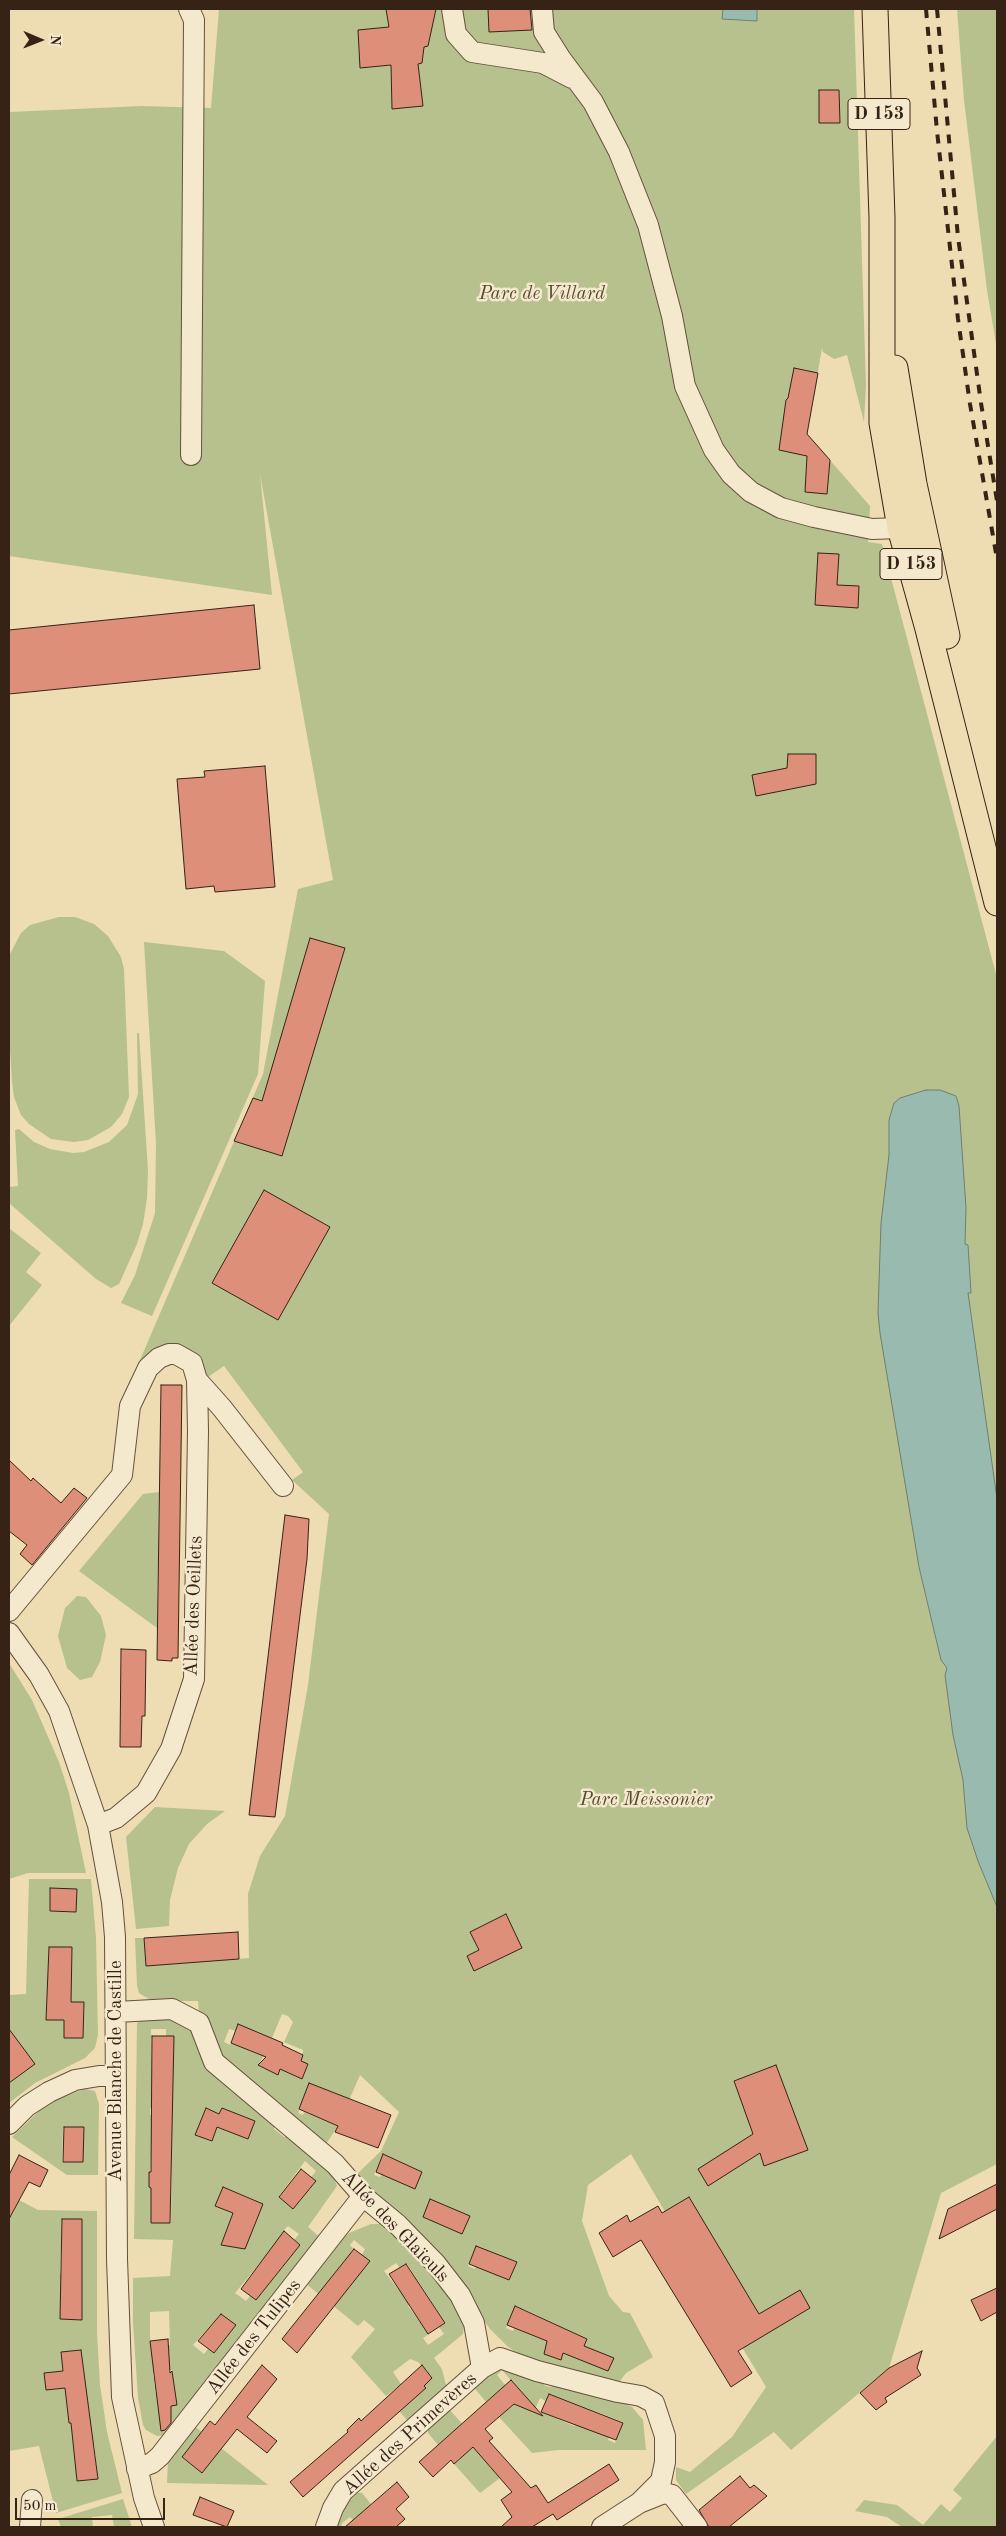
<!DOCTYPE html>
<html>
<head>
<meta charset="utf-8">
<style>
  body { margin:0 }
  #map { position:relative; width:1006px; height:2536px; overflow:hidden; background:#eedcb2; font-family:"Old Standard TT",serif }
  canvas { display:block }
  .frame { position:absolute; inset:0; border:10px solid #372315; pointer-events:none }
  .north { position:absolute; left:15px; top:15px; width:50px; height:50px; -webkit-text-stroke:4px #f4e8cd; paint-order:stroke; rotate:91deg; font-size:14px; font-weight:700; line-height:20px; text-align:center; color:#372315 }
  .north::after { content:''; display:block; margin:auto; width:18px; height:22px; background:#372315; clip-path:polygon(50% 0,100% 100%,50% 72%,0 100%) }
  .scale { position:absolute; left:15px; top:2498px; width:150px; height:22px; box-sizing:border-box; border:2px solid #372315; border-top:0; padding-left:6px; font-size:15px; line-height:18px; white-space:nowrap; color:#372315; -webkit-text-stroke:4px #f4e8cd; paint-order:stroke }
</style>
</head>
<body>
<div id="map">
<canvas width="1006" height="2536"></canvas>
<div class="frame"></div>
<div class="north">N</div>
<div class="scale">50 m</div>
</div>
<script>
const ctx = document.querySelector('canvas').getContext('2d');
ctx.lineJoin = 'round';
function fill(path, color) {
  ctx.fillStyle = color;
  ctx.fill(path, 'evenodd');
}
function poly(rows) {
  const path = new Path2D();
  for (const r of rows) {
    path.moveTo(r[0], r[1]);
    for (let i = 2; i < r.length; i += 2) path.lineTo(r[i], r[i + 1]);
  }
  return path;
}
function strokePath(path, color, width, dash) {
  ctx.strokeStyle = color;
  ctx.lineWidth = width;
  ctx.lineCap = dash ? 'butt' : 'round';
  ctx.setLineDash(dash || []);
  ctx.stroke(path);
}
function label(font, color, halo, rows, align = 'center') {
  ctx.font = font + ' "Old Standard TT",serif';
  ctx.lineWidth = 5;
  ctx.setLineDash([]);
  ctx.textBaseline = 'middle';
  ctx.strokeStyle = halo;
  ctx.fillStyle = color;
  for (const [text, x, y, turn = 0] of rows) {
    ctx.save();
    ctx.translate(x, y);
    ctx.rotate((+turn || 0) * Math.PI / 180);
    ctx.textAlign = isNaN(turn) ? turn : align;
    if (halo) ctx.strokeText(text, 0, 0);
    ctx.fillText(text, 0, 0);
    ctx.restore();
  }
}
const green = poly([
  [219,9,854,9,866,386,864,422,847,355,834,359,823,352,822,348,807,434,870,506,868,542,882,544,997,978,997,2164,941,2193,889,2368,791,2450,774,2432,686,2494,676,2480,676,2467,690,2472,732,2437,766,2387,668,2224,671,2222,631,2154,588,2185,582,2221,609,2296,623,2312,630,2313,653,2357,626,2373,617,2385,525,2358,507,2346,490,2329,470,2301,354,2177,381,2151,399,2112,360,2075,346,2107,303,2099,298,2113,303,2115,304,2112,338,2126,326,2144,222,2059,199,2015,198,2001,152,2001,139,1993,137,1985,135,1938,144,1938,146,1966,249,1958,248,1894,260,1856,285,1816,308,1685,329,1514,292,1480,303,1472,224,1366,208,1377,194,1353,168,1345,154,1350,140,1360,263,1074,298,889,333,880,260,474,272,595,9,556,9,112,142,106,211,108],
  [282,2014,288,2016,293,2022,284,2042,303,2050,301,2061,308,2064,302,2079,281,2067,278,2075,258,2065,264,2056,231,2043,230,2045,224,2042,229,2029,236,2031,239,2025,272,2038],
  [390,2157,422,2172,415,2189,382,2174,380,2177,374,2175,380,2161],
  [483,2249,517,2262,509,2280,476,2266,475,2269,468,2266,473,2253,480,2256],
  [523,2309,587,2339,584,2346,591,2349,586,2362,564,2351,560,2360,545,2354,547,2341,514,2328,513,2331,506,2328,512,2314],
  [957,9,997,9,997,350,987,290,964,100],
  [59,917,75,917,94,924,108,936,121,957,124,969,129,1097,122,1114,111,1127,88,1140,74,1142,51,1139,29,1124,21,1115,14,1097,12,1082,9,1032,9,956,21,933,30,925],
  [144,942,224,951,265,981,258,1074,152,1316,121,1303,135,1275,155,1213,156,1144],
  [137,1033,139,1033,148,1171,147,1198,143,1224,137,1244,119,1284,111,1288,96,1279,9,1203,9,1187,18,1186,15,1130,19,1129,34,1142,50,1149,73,1153,84,1152,109,1142,127,1125,138,1094],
  [9,1228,41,1253,26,1272,42,1285,9,1326],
  [159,1492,157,1628,79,1571,143,1494],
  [77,1596,86,1597,101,1616,106,1635,100,1662,92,1677,80,1680,67,1668,58,1636,65,1608],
  [9,1663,32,1700,59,1762,69,1793,86,1873,28,1873,9,1879],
  [155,1807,225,1811,207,1824,189,1844,178,1868,170,1900,169,1926,136,1929,126,1837],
  [29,1879,91,1879,96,1938,98,2035,95,2048,85,2058,35,2083,9,2103,9,2083,34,2064,13,2036,9,2039,9,1995,26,1994],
  [50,1889,77,1889,76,1912,50,1911],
  [49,1947,72,1947,72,1978,48,1977],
  [46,2002,84,2003,83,2038,64,2038,64,2020,46,2019],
  [143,2019,173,2020,187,2024,274,2124,274,2129,284,2137,288,2136,332,2172,337,2186,308,2227,323,2240,239,2346,231,2348,165,2435,157,2436,146,2430,143,2425,138,2398,133,2323,133,2278,170,2276,173,2240,134,2239,137,2023],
  [151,2029,166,2029,166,2036,174,2036,165,2116,150,2115,150,2108,152,2108],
  [206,2108,219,2114,222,2108,255,2121,248,2139,217,2127,211,2141,199,2136,205,2122,201,2120],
  [152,2137,172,2137,171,2223,151,2223,151,2188,149,2187],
  [305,2161,316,2171,311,2177,316,2181,293,2209,279,2196],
  [223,2187,255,2200,253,2208,260,2211,250,2236,236,2247,221,2244,233,2213,215,2206],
  [288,2226,299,2234,294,2240,300,2245,256,2300,250,2296,246,2301,235,2293,285,2233,283,2231],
  [169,2311,170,2345,150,2346,150,2312],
  [221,2314,236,2325,214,2353,208,2349,204,2354,193,2345],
  [172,2370,176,2405,158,2407,153,2373],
  [84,2089,95,2091,99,2104,98,2175,67,2175,12,2137,39,2111,54,2101],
  [63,2127,83,2128,83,2162,62,2162],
  [19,2200,38,2210,97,2211,97,2333,100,2385,107,2432,122,2493,56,2513,39,2446,9,2451,9,2219],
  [62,2219,82,2220,82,2273,60,2273],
  [81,2350,89,2421,69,2423,65,2388,46,2390,45,2373,63,2371,61,2352],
  [94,2444,98,2479,74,2446],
  [371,2224,381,2224,422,2259,465,2317,463,2334,434,2358,442,2369,447,2389,409,2422,399,2411,425,2387,424,2386,432,2377,418,2362,410,2359,393,2372,401,2384,386,2396,351,2357,375,2329,364,2320,358,2326,305,2283,338,2243,349,2233],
  [354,2240,365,2249,339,2300,324,2287,354,2249,350,2245],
  [396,2263,400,2268,407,2264,445,2322,439,2327,444,2334,428,2345,423,2338,429,2334,408,2306,410,2304,384,2271],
  [504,2367,542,2379,545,2386,551,2387,555,2382,615,2399,632,2407,643,2420,646,2450,558,2450,532,2453,499,2417,518,2388,502,2370,497,2375,505,2385,486,2402,472,2385,484,2375],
  [550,2394,623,2422,615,2443,608,2440,609,2437,576,2424,574,2426,542,2412,540,2415,534,2412,540,2398,546,2401],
  [447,2407,495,2460,489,2466,500,2478,480,2493,454,2464,460,2459,456,2455,456,2429,438,2445,428,2433,428,2425],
  [193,2425,202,2432,182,2458,193,2466,221,2448,268,2485,167,2483,168,2460],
  [997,2436,997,2527,902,2527,887,2517,855,2511,864,2500,897,2505,923,2525,941,2504,950,2512,962,2498,953,2490],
  [350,2492,362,2493,371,2504,353,2520,350,2517,342,2523,341,2527,333,2527],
  [123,2499,132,2527,114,2527,112,2515,92,2517,93,2527,61,2527,58,2519]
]);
const water = poly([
  [723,9,757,9,757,21,722,19,723,9],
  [926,1090,940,1090,956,1096,959,1106,966,1208,965,1244,968,1245,971,1293,968,1293,997,1499,997,1907,978,1861,967,1828,963,1780,953,1735,945,1675,947,1668,941,1660,919,1567,880,1333,878,1313,881,1223,889,1155,889,1120,894,1103,900,1098,926,1090]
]);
const building = poly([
  [386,9,436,9,428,46,424,47,422,63,418,64,423,106,392,109,391,65,360,68,358,30,389,27,386,9],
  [488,9,530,9,532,30,489,32,488,9],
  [819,90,839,90,840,123,819,123,819,90],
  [794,368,818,373,807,434,830,460,827,494,805,492,807,456,779,450,786,400,788,398,794,368],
  [818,553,839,554,837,585,859,586,858,608,815,605,818,553],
  [254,605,260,669,9,694,9,630,254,605],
  [788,754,816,754,816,784,756,796,752,775,787,768,788,754],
  [265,766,275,887,215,892,214,886,186,889,177,779,205,777,204,771,265,766],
  [310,938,345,948,282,1156,234,1141,253,1098,262,1101,310,938],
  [264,1190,330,1227,278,1320,212,1283,264,1190],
  [161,1385,182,1385,178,1658,172,1658,172,1661,157,1660,161,1385],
  [9,1460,31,1481,33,1478,61,1503,74,1488,87,1498,32,1565,20,1554,27,1545,9,1531,9,1460],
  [285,1515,309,1519,307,1559,275,1817,249,1815,285,1515],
  [121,1649,146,1650,145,1716,142,1716,141,1747,120,1747,121,1649],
  [50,1888,77,1889,76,1912,50,1911,50,1888],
  [506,1914,522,1948,474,1971,467,1956,479,1950,470,1932,506,1914],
  [238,1932,239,1959,146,1966,144,1938,238,1932],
  [49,1947,72,1947,71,2002,84,2002,83,2038,64,2038,64,2020,46,2020,49,1947],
  [238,2024,283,2043,282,2045,303,2055,301,2061,308,2064,302,2079,280,2069,278,2075,258,2065,266,2057,231,2043,238,2024],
  [9,2029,35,2064,9,2083,9,2029],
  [152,2036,174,2036,170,2223,151,2223,151,2188,149,2187,149,2172,151,2172,152,2036],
  [776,2065,808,2150,764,2166,760,2153,708,2186,698,2169,753,2134,734,2081,776,2065],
  [309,2083,391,2115,378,2148,335,2132,338,2126,299,2109,309,2083],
  [206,2108,219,2114,222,2108,255,2121,248,2139,217,2127,212,2141,195,2135,206,2108],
  [64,2127,84,2127,83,2162,63,2162,64,2127],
  [383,2154,422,2172,415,2189,376,2172,383,2154],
  [19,2155,48,2170,40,2187,29,2182,9,2219,9,2175,19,2155],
  [301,2169,316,2181,293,2209,279,2197,301,2169],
  [997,2184,997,2209,939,2239,948,2209,997,2184],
  [223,2187,263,2204,245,2249,221,2245,233,2213,215,2206,223,2187],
  [689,2197,759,2314,800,2290,810,2308,738,2351,752,2373,731,2387,641,2240,613,2257,599,2233,627,2215,630,2222,658,2206,662,2213,689,2197],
  [430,2199,470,2216,462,2234,423,2217,430,2199],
  [62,2219,82,2219,82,2320,60,2319,62,2219],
  [284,2231,300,2245,256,2300,241,2289,284,2231],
  [476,2246,517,2262,509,2280,469,2264,476,2246],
  [354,2249,370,2261,297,2353,282,2339,354,2249],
  [406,2264,445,2323,428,2334,389,2274,406,2264],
  [997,2288,997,2312,981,2321,971,2300,997,2288],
  [515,2306,587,2339,584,2346,614,2358,608,2371,563,2353,561,2360,544,2354,547,2341,507,2325,515,2306],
  [221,2314,236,2325,214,2353,198,2341,221,2314],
  [168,2339,170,2373,172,2371,177,2405,171,2406,171,2423,165,2430,161,2431,150,2341,168,2339],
  [81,2350,98,2479,77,2481,71,2423,69,2423,65,2388,46,2390,44,2373,63,2371,61,2352,81,2350],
  [922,2351,917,2368,921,2375,885,2398,887,2402,876,2410,860,2393,889,2368,922,2351],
  [262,2365,277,2379,247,2417,277,2441,267,2453,237,2429,202,2473,182,2457,210,2421,215,2425,262,2365],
  [422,2365,432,2378,424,2386,426,2388,303,2497,290,2482,348,2432,347,2430,359,2418,361,2421,422,2365],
  [511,2380,543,2416,514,2404,485,2429,493,2438,489,2441,531,2488,536,2485,548,2503,609,2464,619,2480,557,2520,553,2514,532,2527,501,2527,512,2517,501,2500,512,2492,473,2447,454,2464,451,2460,433,2477,419,2462,511,2380],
  [549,2394,623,2423,616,2440,541,2412,549,2394],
  [740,2476,750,2488,754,2485,767,2496,729,2527,709,2527,699,2510,740,2476],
  [397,2482,409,2497,396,2509,405,2519,396,2527,345,2527,397,2482],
  [200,2497,234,2511,227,2527,193,2515,200,2497]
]);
const minor = poly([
  [189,9,194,20,191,455],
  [452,9,456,34,472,52,543,63,572,78],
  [542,9,544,32,561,59,593,102,619,152,648,225,672,316,685,386,714,450,731,474,751,492,781,508,814,517,872,529,900,528,914,525],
  [197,1380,222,1408,283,1486],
  [9,1611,122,1475,130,1406,148,1368,159,1358,169,1354,176,1354,192,1363,197,1380,198,1431,194,1679,171,1749,146,1793,116,1818,98,1825],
  [9,1633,39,1675,59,1711,98,1825,112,1902,115,1937,117,2259,122,2397,144,2498,154,2527],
  [116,2012,172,2009,199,2023,214,2062,335,2164,363,2196,397,2224,436,2264,460,2295,474,2323,482,2368,500,2358,537,2371,618,2392,641,2396,654,2403,665,2436,665,2462,661,2481,639,2503],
  [9,2124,27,2106,49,2092,75,2080,99,2076,116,2076],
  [137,2469,152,2463,160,2456,363,2196],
  [30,2527,32,2500],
  [326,2527,333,2508,343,2491,482,2368],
  [602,2527,639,2503,664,2493,672,2495,697,2527]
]);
const major = poly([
  [875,9,882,218,882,423,900,528,928,629,997,903],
  [895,368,914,484,947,636]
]);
const rail = poly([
  [926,9,937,131,958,319,970,404,997,559],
  [937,9,958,237,981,403,997,501]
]);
const shields = [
  [879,114,62],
  [911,564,62]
];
const shieldNames = [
  ["D 153",879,114],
  ["D 153",911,564]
];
const parkNames = [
  ["Parc de Villard",542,294],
  ["Parc Meissonier",646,1800]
];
const streetNames = [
  ["Allée des Oeillets",194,1606,-88],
  ["Avenue Blanche de Castille",116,2071,-90],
  ["Allée des Glaïeuls",395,2227,46],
  ["Allée des Tulipes",254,2337,-52],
  ["Allée des Primevères",410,2434,-42]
];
fill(green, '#b6c18e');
fill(water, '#99bbaf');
strokePath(water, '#727e71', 1);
fill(building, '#dd8f7a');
strokePath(building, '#372315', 1);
strokePath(minor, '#65513c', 22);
strokePath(major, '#372315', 27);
strokePath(minor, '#f4e8cd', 20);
strokePath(major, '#eedcb2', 25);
strokePath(rail, '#372315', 4, [9, 9]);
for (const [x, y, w] of shields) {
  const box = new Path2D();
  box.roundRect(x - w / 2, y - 15.5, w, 31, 4);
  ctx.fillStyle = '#f4e8cd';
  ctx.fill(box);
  strokePath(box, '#372315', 1);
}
label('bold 18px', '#372315', null, shieldNames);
label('italic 19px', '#574a33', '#f4e8cd', parkNames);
label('19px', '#372315', '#f4e8cd', streetNames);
</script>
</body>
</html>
